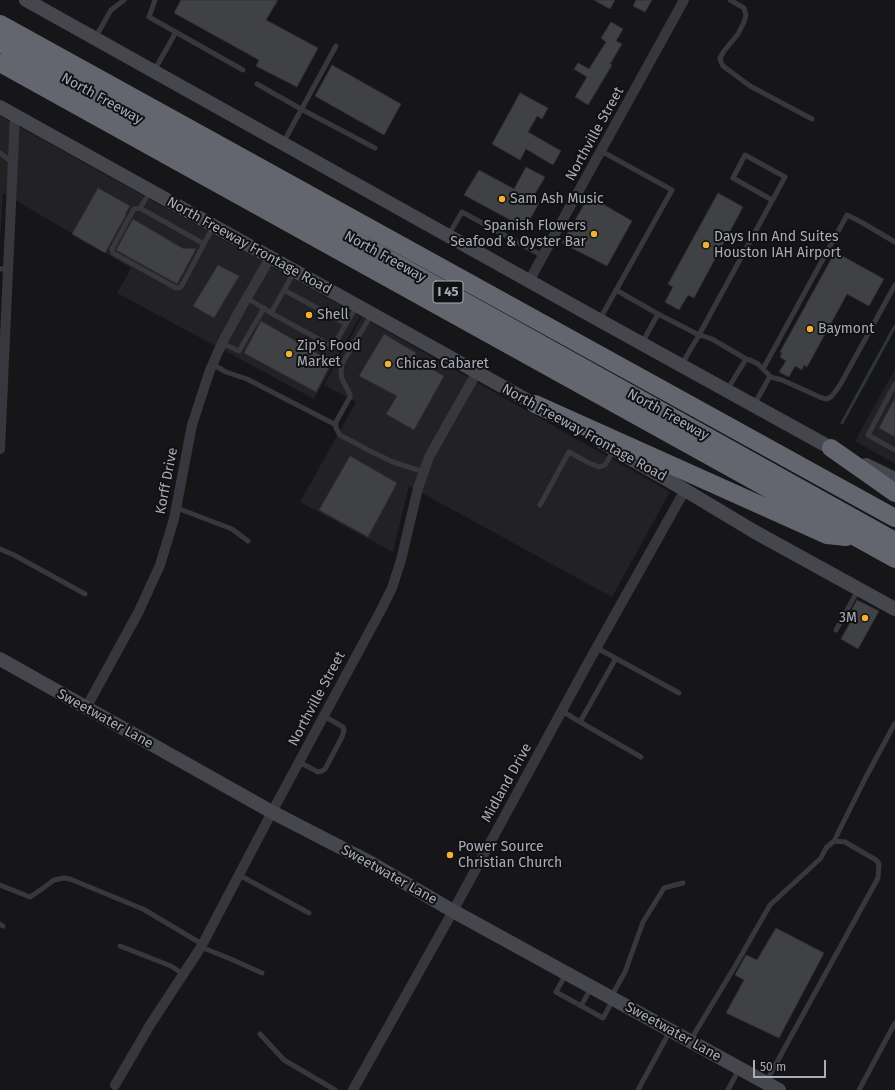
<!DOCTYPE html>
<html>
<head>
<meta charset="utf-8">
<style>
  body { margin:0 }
  #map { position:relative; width:895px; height:1090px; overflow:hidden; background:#161618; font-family:"Fira Sans",sans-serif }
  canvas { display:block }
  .scale { position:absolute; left:753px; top:1060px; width:73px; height:18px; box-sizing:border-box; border:2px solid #a8adb8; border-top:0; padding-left:5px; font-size:12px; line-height:14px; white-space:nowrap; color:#a8adb8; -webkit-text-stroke:3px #111113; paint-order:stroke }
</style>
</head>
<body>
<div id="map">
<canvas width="895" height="1090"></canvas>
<div class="scale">50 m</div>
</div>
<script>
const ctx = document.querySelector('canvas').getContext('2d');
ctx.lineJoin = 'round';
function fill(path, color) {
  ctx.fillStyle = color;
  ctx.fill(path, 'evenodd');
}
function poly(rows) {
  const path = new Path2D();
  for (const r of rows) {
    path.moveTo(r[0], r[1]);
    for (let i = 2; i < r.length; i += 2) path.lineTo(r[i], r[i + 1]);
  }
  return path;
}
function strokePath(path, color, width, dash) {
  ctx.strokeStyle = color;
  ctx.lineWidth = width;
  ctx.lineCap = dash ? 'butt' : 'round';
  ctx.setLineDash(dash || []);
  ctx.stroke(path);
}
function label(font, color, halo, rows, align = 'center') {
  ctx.font = font + ' "Fira Sans",sans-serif';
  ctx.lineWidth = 4;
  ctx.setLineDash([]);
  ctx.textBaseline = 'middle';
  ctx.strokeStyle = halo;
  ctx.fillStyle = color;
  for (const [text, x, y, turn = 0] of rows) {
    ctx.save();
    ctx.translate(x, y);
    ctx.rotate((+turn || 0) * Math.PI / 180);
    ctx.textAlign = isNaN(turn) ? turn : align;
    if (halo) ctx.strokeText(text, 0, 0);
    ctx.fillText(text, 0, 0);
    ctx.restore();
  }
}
const built = poly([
  [0,116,360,316,314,399,117,293,131,268,3,193,0,242],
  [362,317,670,492,612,597,409,486,393,552,300,502,356,402,324,385],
  [895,369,895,464,855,441]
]);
const stream = poly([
  [842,423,895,326]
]);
const building = poly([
  [181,0,278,0,266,20,318,48,297,87,256,66,259,60,174,13,181,0],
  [594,0,615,0,610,9,594,0],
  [636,0,652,0,645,12,633,6,636,0],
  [611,22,623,29,616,41,622,44,610,64,612,65,588,105,575,97,587,77,574,69,578,63,589,69,606,42,601,38,611,22],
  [332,65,401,104,384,135,315,96,332,65],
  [520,93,548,108,542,119,537,116,528,132,561,151,553,165,526,149,520,160,492,144,520,93],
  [526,167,545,177,532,199,539,203,525,228,464,195,479,170,514,189,526,167],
  [98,188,130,206,125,214,126,215,105,253,72,234,98,188],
  [718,193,743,207,694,298,688,295,679,310,665,302,673,287,668,284,718,193],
  [589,196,632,221,607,266,562,243,589,196],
  [133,219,182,248,196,249,177,284,116,250,133,219],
  [835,252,884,279,869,306,847,294,807,367,804,365,802,370,795,366,789,377,779,372,786,361,780,357,782,353,780,352,835,252],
  [218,265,239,276,214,318,193,306,218,265],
  [261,321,332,362,316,392,244,353,261,321],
  [384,334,416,353,413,358,444,376,414,430,386,414,397,396,359,376,384,334],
  [895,398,895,437,879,428,895,398],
  [350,456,397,483,368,537,319,510,350,456],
  [857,600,879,611,858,649,841,639,856,612,852,609,857,600],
  [776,928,824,953,779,1038,726,1013,744,980,735,975,746,955,757,960,776,928]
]);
const lane = poly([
  [155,0,149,17,243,70],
  [730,0,744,8,746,15,744,22,738,34,724,51,720,58,721,62,723,66,750,86,812,119],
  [95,38,111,10,124,0],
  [154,71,176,32],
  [257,84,301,109,375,148],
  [283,143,336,46],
  [0,153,12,162],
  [150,192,140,208,134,209,112,249,113,253,176,288,181,287,213,227],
  [140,208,204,244],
  [449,234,462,212,543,256],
  [0,269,8,268],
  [294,272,284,290,346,324,357,306],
  [284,290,271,313,333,347,346,324],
  [616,290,658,314],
  [247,298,271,313],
  [371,315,342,364,341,372,342,379,350,394,350,397,336,422,336,428,340,435,372,452,393,462,424,472],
  [600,319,672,190,601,151],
  [222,343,239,351,264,308],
  [642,343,658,314,699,335,682,364],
  [746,359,712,339,703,336,699,335,785,177,745,155,733,178,772,200],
  [212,364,226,372,247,379,336,425],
  [763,369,847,215,861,222,895,242],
  [895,384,868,435,895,450],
  [727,390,746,359,750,360,758,364,771,377],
  [754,405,769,378,771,377,782,380,822,398,827,399,832,396,840,385,895,285],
  [540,505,569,452,589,463,599,467,605,465,614,450],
  [177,508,232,529,248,541],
  [0,549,14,555,85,594],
  [836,630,858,590],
  [597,648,679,693],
  [562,711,580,722,616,658],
  [580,722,641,757],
  [299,762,318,772,322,771,325,769,342,737,344,730,343,727,324,716],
  [834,841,866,777,895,723],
  [239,875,309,913],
  [0,885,30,897,39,891,54,880,64,878,70,879,143,909,202,944],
  [0,924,3,926],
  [120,946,171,966,183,974],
  [201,947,233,960,262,973],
  [566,974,556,992,603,1018,613,1000],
  [611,997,625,972,643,922,664,888,683,883],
  [581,1006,591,988],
  [260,1034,284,1060,335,1090],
  [690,1041,734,968,770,905,821,858,826,848,834,841,845,842,876,860,879,864,878,878,766,1082],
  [638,1090,670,1031],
  [728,1090,739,1069],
  [859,1090,895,1023]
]);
const street = poly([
  [529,281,684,0],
  [0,449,15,115],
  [86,708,139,611,160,565,174,519,192,425,210,370,222,343,241,308,270,258],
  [115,1085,150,1025,201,947,272,812,381,610,392,588,401,560,418,488,429,457,477,372],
  [353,1090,453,911,589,661,685,490]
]);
const secondary = poly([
  [26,0,599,320,840,453],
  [0,107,543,409],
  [600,441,685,490,755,532,895,609],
  [866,465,895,479],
  [0,659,272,812,371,863,453,911,779,1090]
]);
const highway = poly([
  [0,24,895,518],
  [0,43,895,541],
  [0,63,895,559],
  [535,404,827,535,846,537],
  [831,448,895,493]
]);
const markers = [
  [502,199,4,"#f2b134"],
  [594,234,4,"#f2b134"],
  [706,245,4,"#f2b134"],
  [309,315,4,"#f2b134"],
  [810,329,4,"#f2b134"],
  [289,354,4,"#f2b134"],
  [388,364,4,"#f2b134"],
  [865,618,4,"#f2b134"],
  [450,855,4,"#f2b134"]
];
const shields = [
  [448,292,30]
];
const shieldNames = [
  ["I 45",448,292]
];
const streetNames = [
  ["North Freeway",102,99,29],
  ["Northville Street",595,134,-61],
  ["North Freeway Frontage Road",249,246,29],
  ["North Freeway",385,257,29],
  ["North Freeway",668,415,29],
  ["North Freeway Frontage Road",584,433,29],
  ["Korff Drive",167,481,-79],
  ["Northville Street",317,699,-62],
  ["Sweetwater Lane",105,719,29],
  ["Midland Drive",507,783,-61],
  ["Sweetwater Lane",389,875,29],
  ["Sweetwater Lane",673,1032,29]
];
const poiNames = [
  ["Sam Ash Music",510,199],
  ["Spanish Flowers",586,226,"right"],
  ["Seafood & Oyster Bar",586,242,"right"],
  ["Days Inn And Suites",714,237],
  ["Houston IAH Airport",714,253],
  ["Shell",317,315],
  ["Baymont",818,329],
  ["Zip's Food",297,346],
  ["Market",297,362],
  ["Chicas Cabaret",396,364],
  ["3M",857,618,"right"],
  ["Power Source",458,847],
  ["Christian Church",458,863]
];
fill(built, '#222225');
strokePath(stream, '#2c353c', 3);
fill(building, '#404145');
strokePath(building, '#303034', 1);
strokePath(lane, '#37383d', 5);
strokePath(street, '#37383d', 10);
strokePath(secondary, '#45474d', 14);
strokePath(highway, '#63666e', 18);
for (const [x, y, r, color] of markers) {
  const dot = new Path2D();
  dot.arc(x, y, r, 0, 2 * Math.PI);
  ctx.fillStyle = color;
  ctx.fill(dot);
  strokePath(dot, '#111113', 1.5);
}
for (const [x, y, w] of shields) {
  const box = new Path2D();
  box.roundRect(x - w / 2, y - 11, w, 22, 3);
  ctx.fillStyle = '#111113';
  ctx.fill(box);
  strokePath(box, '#a8adb8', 1);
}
label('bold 13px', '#a8adb8', null, shieldNames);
label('14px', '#a8adb8', '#111113', streetNames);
label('14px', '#a8adb8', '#111113', poiNames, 'left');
</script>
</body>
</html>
